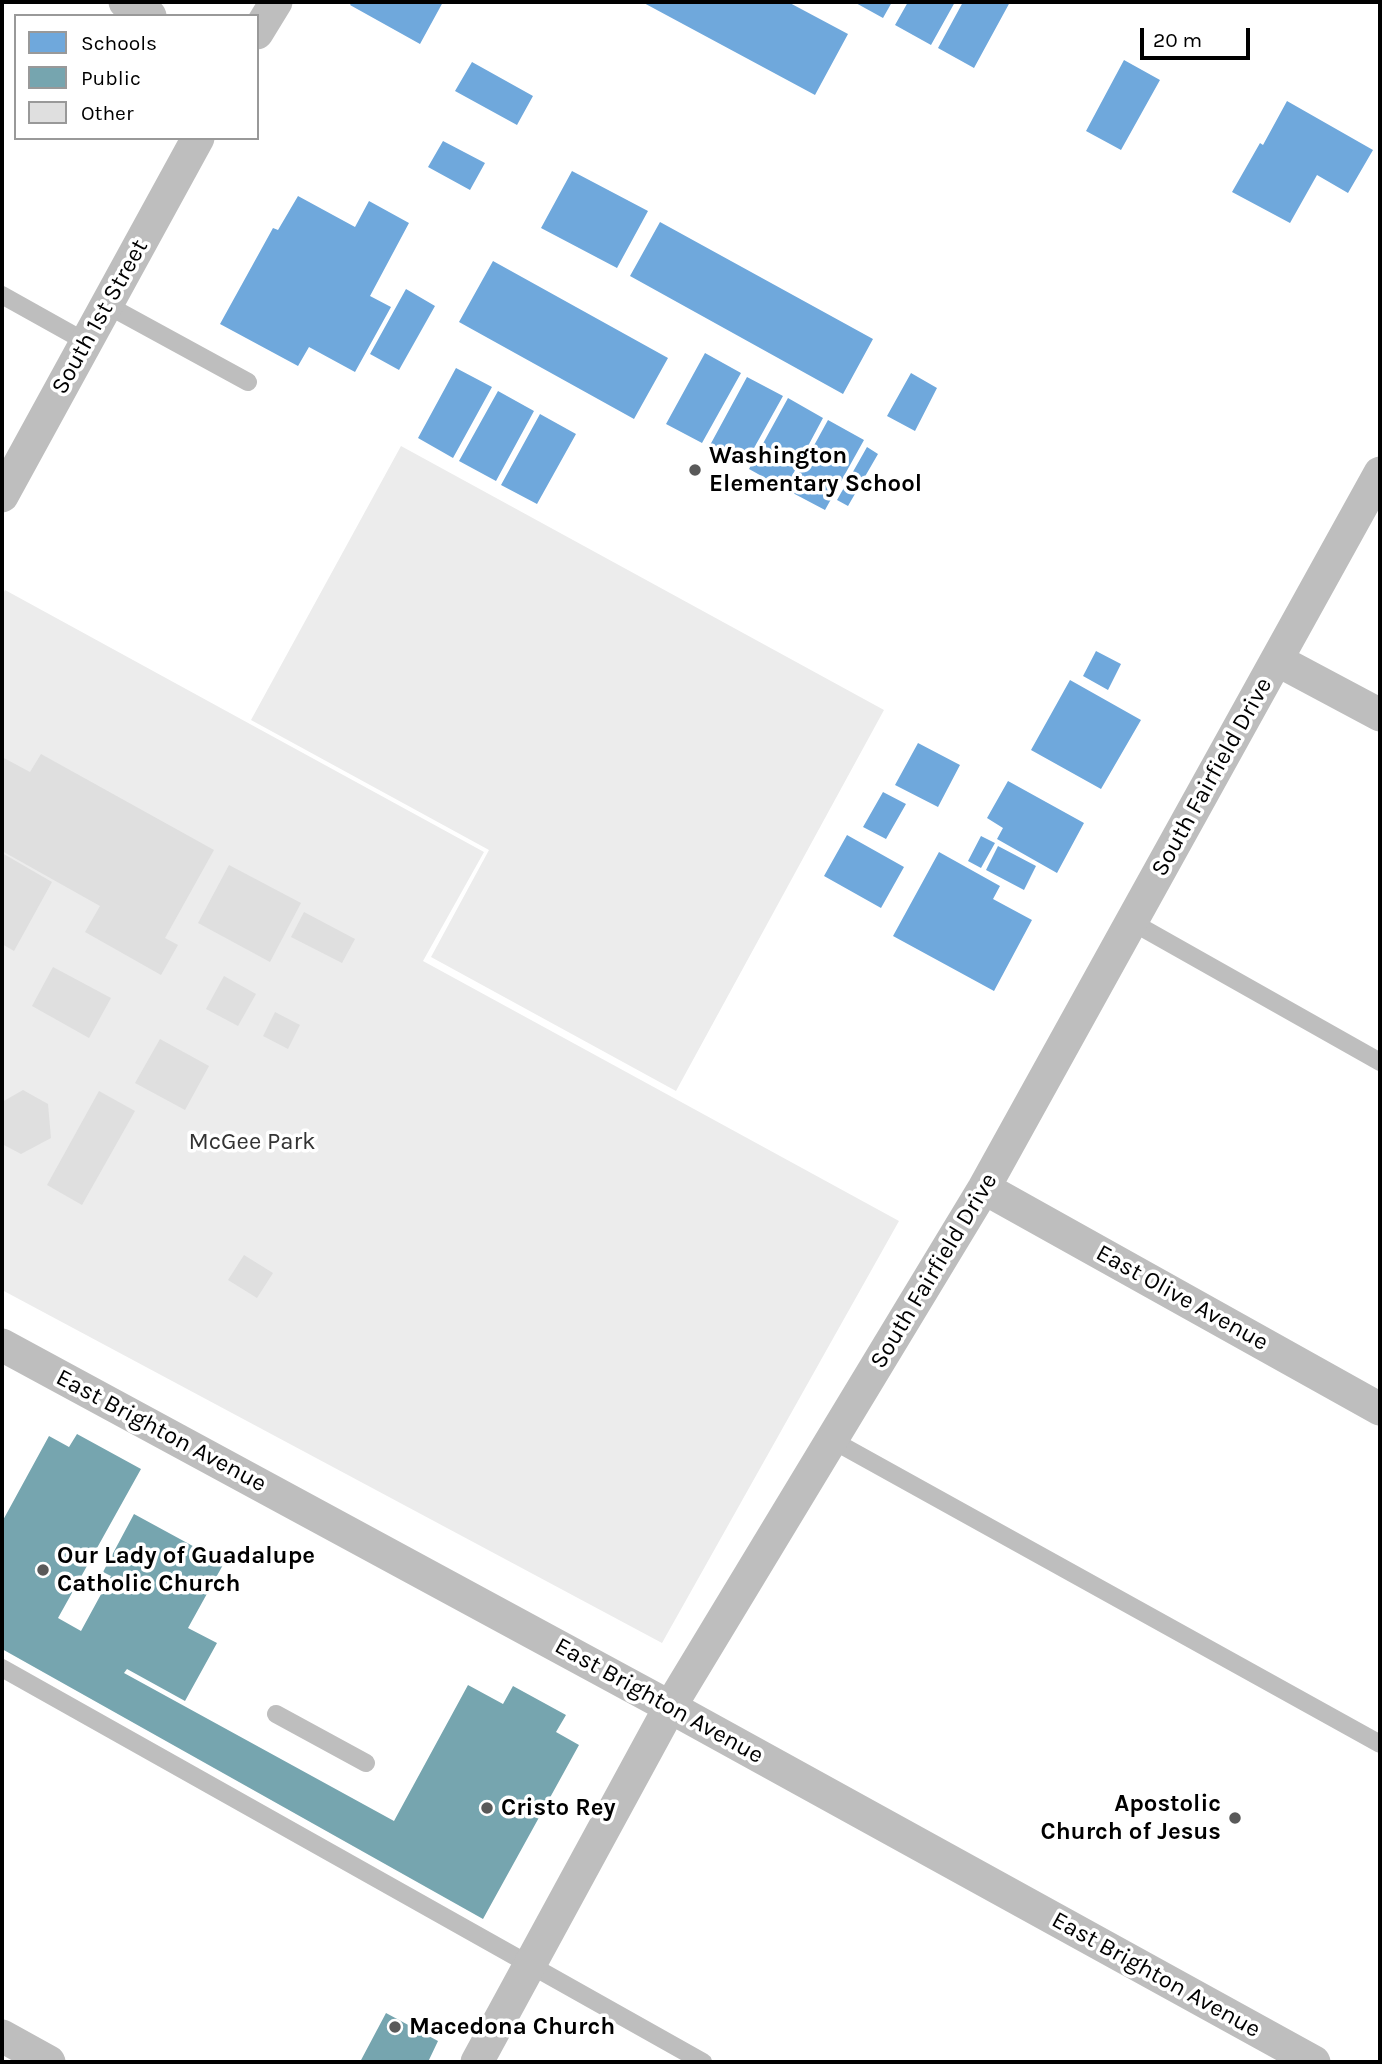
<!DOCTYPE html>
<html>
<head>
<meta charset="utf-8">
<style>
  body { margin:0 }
  #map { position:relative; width:1382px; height:2064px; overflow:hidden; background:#fff; font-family:Karla,sans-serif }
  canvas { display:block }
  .frame { position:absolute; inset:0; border:4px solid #000; pointer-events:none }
  .legend { position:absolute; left:14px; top:14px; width:245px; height:126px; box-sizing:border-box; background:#fff; border:2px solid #999; margin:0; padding:9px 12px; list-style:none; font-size:21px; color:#000 }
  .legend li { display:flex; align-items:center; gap:14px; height:35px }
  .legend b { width:35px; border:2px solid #999 }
  .scale { position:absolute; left:1140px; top:28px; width:110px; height:32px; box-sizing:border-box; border:4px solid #000; border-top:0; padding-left:9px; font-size:21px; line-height:24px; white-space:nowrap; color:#000; -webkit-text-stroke:5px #fff; paint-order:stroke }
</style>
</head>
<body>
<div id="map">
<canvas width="1382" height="2064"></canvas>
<div class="frame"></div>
<ul class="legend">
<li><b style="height:19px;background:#6fa8dc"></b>Schools</li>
<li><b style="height:19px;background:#76a5af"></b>Public</li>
<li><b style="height:19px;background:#dfdfdf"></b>Other</li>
</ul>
<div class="scale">20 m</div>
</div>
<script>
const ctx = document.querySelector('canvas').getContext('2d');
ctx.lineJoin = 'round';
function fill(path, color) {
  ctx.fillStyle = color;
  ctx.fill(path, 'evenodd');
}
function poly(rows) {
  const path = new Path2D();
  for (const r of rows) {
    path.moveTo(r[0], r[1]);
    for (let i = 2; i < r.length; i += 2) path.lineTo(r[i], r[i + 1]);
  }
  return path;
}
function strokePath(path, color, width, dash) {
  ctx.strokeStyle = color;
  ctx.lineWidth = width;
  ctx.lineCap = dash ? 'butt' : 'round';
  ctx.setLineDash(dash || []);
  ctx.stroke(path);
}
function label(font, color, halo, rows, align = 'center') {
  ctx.font = font + ' Karla,sans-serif';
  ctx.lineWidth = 7;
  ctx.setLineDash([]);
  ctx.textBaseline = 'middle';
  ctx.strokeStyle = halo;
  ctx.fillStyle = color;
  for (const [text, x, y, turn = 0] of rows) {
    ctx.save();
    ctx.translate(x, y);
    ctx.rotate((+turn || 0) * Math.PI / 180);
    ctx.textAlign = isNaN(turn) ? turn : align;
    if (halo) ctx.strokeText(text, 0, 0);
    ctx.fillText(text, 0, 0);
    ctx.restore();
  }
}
const green = poly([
  [401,446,884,710,676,1091,431,957,489,850,251,720],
  [5,590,484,852,423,961,899,1221,662,1643,2,1290,2,596]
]);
const schools = poly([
  [352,2,443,2,420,44,350,5],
  [642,2,788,2,848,34,815,95],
  [854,2,892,2,883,18],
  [908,2,955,2,931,45,895,25],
  [963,2,1010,2,974,68,938,48],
  [1124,60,1160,80,1121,150,1086,131],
  [472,62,533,96,517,125,455,91],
  [1287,101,1373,150,1348,193,1317,175,1290,223,1232,192,1260,143,1263,145],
  [443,141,485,163,470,190,428,167],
  [572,171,648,211,617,268,541,228],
  [298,196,355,227,369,201,409,223,370,296,391,307,355,372,309,347,298,366,220,324,273,228,278,230],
  [660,222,873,339,843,394,630,276],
  [493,261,668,358,634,419,459,322],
  [406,289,435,306,399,370,370,354],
  [705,353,741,373,702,443,666,424],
  [456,368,492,387,453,458,418,438],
  [911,373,937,388,915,431,887,416],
  [747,377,783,396,744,466,709,447],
  [498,391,534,411,496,481,459,461],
  [788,398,823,418,785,489,749,469],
  [540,414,576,434,537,504,501,485],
  [828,420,864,440,825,510,789,491],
  [867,447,878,454,848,506,837,500],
  [1096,651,1121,664,1108,690,1083,676],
  [1070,680,1141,720,1101,789,1031,750],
  [918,743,960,765,938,807,895,785],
  [1008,781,1084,823,1057,873,997,839,1003,828,987,818],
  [883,792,906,804,886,839,863,827],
  [847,835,904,867,881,908,824,876],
  [981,836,995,843,981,868,968,861],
  [998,846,1036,866,1024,890,986,870],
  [939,852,1000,886,993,899,1032,920,994,991,893,936]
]);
const public = poly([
  [77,1434,141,1469,58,1618,81,1631,111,1576,103,1572,134,1514,224,1563,188,1628,217,1643,185,1701,127,1669,124,1673,394,1821,468,1685,503,1704,513,1686,566,1715,556,1732,579,1745,483,1919,2,1649,2,1522,49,1436,69,1447],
  [386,2013,438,2041,428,2062,360,2062]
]);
const building = poly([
  [41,754,214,850,165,938,178,945,161,975,85,932,100,906,2,851,2,757,30,772],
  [2,853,52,882,14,951,2,944],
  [229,865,301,903,270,962,198,923],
  [304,912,355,939,342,963,291,937],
  [53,967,111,998,89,1038,32,1006],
  [224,976,256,994,238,1026,206,1009],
  [275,1012,300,1025,288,1049,263,1036],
  [160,1039,209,1066,185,1110,135,1083],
  [23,1090,48,1104,51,1138,21,1154,2,1144,2,1102],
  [99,1091,135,1111,82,1205,47,1185],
  [244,1255,273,1273,257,1298,228,1280]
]);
const lane = poly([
  [2,295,86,342],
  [107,305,248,382],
  [1132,922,1380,1062],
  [832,1440,1380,1744],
  [2,1668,703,2062],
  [276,1714,366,1763]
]);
const street = poly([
  [125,2,150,16],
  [257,33,276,2],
  [2,496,198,138],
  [1277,660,1380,715],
  [984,1188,1380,1409],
  [2,1345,670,1707,1314,2062],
  [2,2036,49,2062],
  [477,2062,670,1707,984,1188,1380,473]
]);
const markers = [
  [695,470,7,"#595959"],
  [43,1570,7,"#595959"],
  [487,1808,7,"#595959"],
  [1235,1818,7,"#595959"],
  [395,2027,7,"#595959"]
];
const streetNames = [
  ["South 1st Street",100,317,-61],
  ["South Fairfield Drive",1212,777,-61],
  ["South Fairfield Drive",934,1271,-59],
  ["East Olive Avenue",1182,1298,29],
  ["East Brighton Avenue",161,1431,28],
  ["East Brighton Avenue",659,1701,29],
  ["East Brighton Avenue",1156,1975,29]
];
const poiNames = [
  ["Washington",709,456],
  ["Elementary School",709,484],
  ["Our Lady of Guadalupe",57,1556],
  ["Catholic Church",57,1584],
  ["Apostolic",1221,1804,"right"],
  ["Church of Jesus",1221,1832,"right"],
  ["Cristo Rey",501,1808],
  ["Macedona Church",409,2027]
];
const parkNames = [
  ["McGee Park",252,1142]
];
fill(green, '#ececec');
fill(schools, '#6fa8dc');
fill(public, '#76a5af');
fill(building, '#dfdfdf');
strokePath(lane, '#bebebe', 18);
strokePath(street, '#bebebe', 33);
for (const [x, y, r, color] of markers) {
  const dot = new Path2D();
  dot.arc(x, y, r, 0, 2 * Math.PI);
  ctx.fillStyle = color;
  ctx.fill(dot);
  strokePath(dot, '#fff', 2.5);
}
label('24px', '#000', '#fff', streetNames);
label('bold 24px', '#000', '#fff', poiNames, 'left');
label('24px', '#333', '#fff', parkNames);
</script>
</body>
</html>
